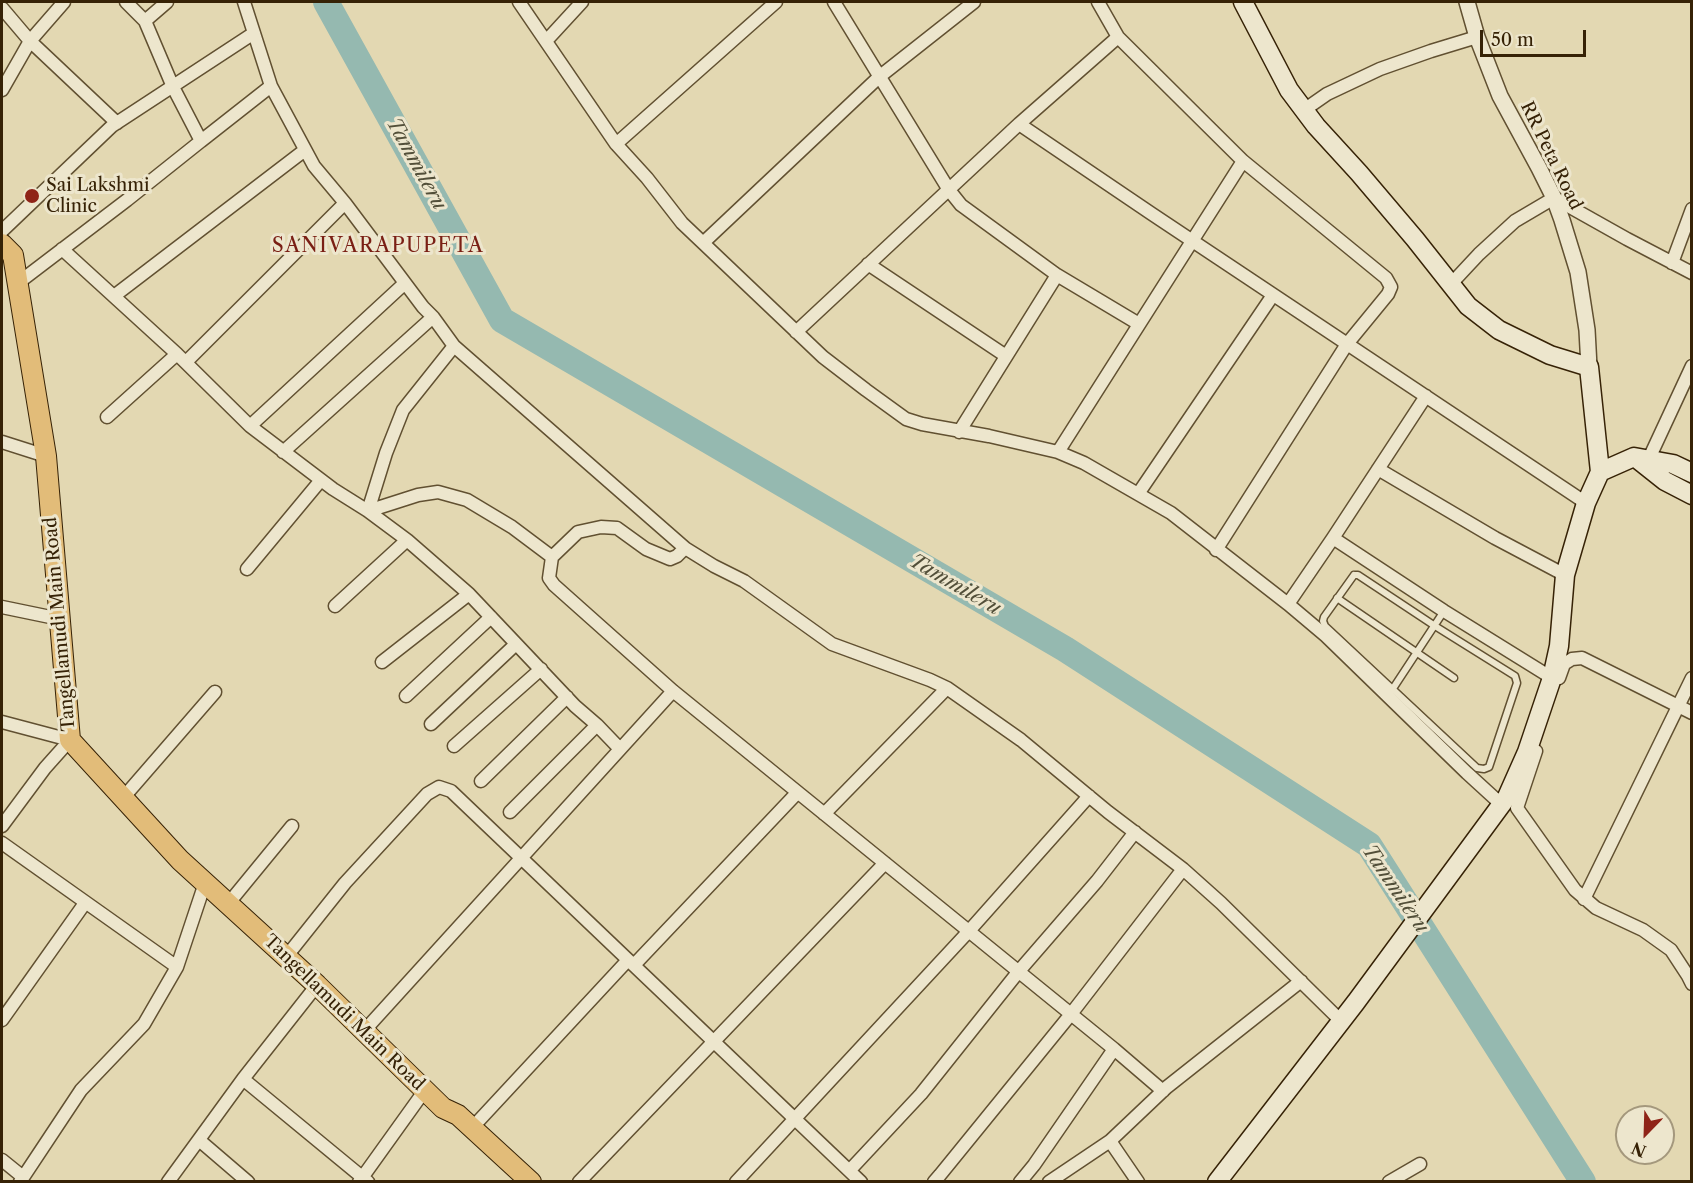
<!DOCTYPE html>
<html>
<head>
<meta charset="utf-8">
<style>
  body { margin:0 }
  #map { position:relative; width:1693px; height:1183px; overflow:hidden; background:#e3d8b2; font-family:"Libre Caslon Text",serif }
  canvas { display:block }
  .frame { position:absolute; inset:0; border:3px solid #362206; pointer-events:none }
  .north { position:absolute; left:1615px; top:1105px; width:60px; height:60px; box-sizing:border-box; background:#ede6cd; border:2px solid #a4987d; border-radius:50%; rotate:203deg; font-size:16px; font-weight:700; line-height:24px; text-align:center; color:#362206 }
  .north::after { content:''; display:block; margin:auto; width:21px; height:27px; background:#8f2418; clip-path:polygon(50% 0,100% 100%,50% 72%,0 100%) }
  .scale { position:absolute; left:1480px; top:30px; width:106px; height:27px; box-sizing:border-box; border:3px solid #362206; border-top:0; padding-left:8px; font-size:18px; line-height:21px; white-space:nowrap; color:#362206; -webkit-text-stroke:4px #ede6cd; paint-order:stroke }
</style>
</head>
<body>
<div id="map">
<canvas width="1693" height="1183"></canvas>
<div class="frame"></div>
<div class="north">N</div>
<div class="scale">50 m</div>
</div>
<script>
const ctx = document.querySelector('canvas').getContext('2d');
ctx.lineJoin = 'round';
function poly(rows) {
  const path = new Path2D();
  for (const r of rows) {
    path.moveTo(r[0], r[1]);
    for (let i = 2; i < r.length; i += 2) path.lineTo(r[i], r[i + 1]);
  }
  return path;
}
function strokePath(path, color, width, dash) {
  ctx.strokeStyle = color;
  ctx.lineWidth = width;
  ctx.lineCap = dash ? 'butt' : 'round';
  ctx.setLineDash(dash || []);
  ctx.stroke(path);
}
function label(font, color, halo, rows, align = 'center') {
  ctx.font = font + ' "Libre Caslon Text",serif';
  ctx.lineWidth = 6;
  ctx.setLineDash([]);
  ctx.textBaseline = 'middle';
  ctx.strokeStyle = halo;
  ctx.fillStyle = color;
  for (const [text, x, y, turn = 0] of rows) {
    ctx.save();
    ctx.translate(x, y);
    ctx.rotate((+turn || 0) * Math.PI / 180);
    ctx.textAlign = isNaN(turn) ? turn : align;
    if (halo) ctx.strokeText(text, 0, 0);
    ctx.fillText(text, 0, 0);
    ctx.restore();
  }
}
const river = poly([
  [326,2,502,320,1065,649,1369,845,1583,1182]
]);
const service = poly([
  [1354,575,1358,575,1435,626,1515,676,1517,683,1489,767,1484,769,1477,768,1325,626,1323,621,1324,617,1354,575],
  [1337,598,1454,678],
  [1392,690,1444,611]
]);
const minor = poly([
  [244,2,271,86,314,166,345,203,423,307,433,317,454,346,685,548,677,556,670,559,646,549,617,528,601,527,578,532,552,557,512,527,467,500,438,492,418,495,368,511],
  [519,2,616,144,776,2],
  [834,2,949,190,961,205,1057,275,1139,324],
  [2,8,30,41,117,123],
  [145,21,167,2],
  [1118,37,1243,161,1386,278,1391,287,1388,294,1347,344,1216,550],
  [547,40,582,2],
  [2,90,30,41,64,2],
  [1304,110,1327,94,1380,69,1431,51,1477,37],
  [1019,124,1152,214,1586,503],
  [201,141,271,86],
  [616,144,647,178,682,223,823,357,866,390,906,419,922,424,989,436,1058,452,1084,463,1171,513,1288,604,1326,636,1467,773,1502,805],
  [2,231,112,126,254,33],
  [703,243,879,77,974,2],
  [62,249,177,354,250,426,333,489,368,511,407,540,469,594,575,706,597,725,510,812],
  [1672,263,1692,209],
  [868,264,1006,356],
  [18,283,127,200,201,141,173,87,145,21,126,2],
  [1451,284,1479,254,1515,221,1554,198,1627,239,1692,273],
  [114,296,305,150],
  [796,332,1019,124,1118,37,1098,2],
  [186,362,345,203],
  [107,417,177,354],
  [250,426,405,283],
  [959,432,1057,275],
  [2,442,46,456],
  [283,452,433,317],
  [1058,452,1243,161],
  [1646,465,1692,366],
  [1378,469,1495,538,1565,575],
  [1138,494,1273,295],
  [368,511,386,453,403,410,454,346],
  [1333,538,1444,611,1552,678],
  [685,548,714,566,744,581,832,644,930,680,947,688,1021,740,1108,812,1183,869,1221,903,1341,1021],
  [552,557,549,578,554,585,673,691,1114,1049,1163,1091],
  [247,569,321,480],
  [1288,604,1333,538,1426,396],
  [335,606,407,540],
  [2,607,60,619],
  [382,662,469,594],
  [1559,678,1564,664,1572,659,1582,658,1692,713],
  [406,696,491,617],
  [2,722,70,740,45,768,2,826],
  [431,724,516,644],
  [597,725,620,749],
  [454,746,541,669],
  [1536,751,1517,808,1575,890,1596,908,1643,930,1671,950,1688,976,1692,984],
  [481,781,567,697],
  [123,798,215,692],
  [824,814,947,688],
  [2,843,177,967],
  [1584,899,1692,678],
  [228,904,292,826],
  [286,957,345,883,427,794,439,787,451,791,861,1182],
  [634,965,797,793],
  [2,1020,85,903],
  [364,1031,673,691],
  [243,1079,368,1182],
  [472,1128,628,960],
  [199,1140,248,1182],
  [1110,1141,1138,1182],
  [2,1160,23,1177],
  [850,1170,921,1094,1019,971,1097,881,1135,832],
  [20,1182,81,1090,144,1024,177,967,205,883],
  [168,1182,243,1079,317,985],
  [359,1182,425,1090],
  [579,1182,885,863],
  [736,1182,969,931,1089,796],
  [934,1182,940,1175,1071,1014,1183,869],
  [1020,1182,1034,1165,1114,1049],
  [1049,1182,1110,1141,1167,1087,1301,981],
  [1389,1182,1420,1164]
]);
const tertiary = poly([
  [1467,2,1477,37,1500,96,1539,168,1554,198,1562,220,1578,272,1587,330,1589,367]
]);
const secondary = poly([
  [1243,2,1289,90,1316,126,1359,173,1415,239,1468,306,1499,330,1550,355,1589,367,1600,472],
  [1636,458,1665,481,1692,495],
  [1217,1182,1356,1002,1507,797,1527,752,1552,678,1559,646,1565,575,1586,503,1600,472,1634,457,1673,464,1692,473]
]);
const primary = poly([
  [2,244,13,255,46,456,70,740,180,860,317,985,443,1108,458,1115,531,1182]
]);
const markers = [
  [32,196,8,"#8f2418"]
];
const streetNames = [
  ["RR Peta Road",1551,156,64],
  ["Tangellamudi Main Road",60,624,-95],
  ["Tangellamudi Main Road",344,1013,44]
];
const poiNames = [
  ["Sai Lakshmi",46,186],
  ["Clinic",46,207]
];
const waterNames = [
  ["Tammileru",416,164,61],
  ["Tammileru",955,585,30],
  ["Tammileru",1395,889,56]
];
const neighbourhoodNames = [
  ["SANIVARAPUPETA",378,246]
];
strokePath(river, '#95b9b0', 26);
strokePath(service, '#615031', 9);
strokePath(minor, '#615031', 15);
strokePath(tertiary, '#615031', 18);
strokePath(secondary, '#362206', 21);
strokePath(primary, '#362206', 22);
strokePath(service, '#ede6cd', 6);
strokePath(minor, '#ede6cd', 12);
strokePath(tertiary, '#ede6cd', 15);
strokePath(secondary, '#ede6cd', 18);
strokePath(primary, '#e2bc79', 20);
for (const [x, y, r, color] of markers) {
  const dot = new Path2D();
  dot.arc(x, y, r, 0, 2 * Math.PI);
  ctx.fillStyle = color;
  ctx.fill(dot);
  strokePath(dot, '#ede6cd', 2);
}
label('18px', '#362206', '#ede6cd', streetNames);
label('18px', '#362206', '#ede6cd', poiNames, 'left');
label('italic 20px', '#524f39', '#ede6cd', waterNames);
ctx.letterSpacing = '1.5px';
label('20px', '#7a1f14', '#ede6cd', neighbourhoodNames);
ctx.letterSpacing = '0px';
</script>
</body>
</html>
